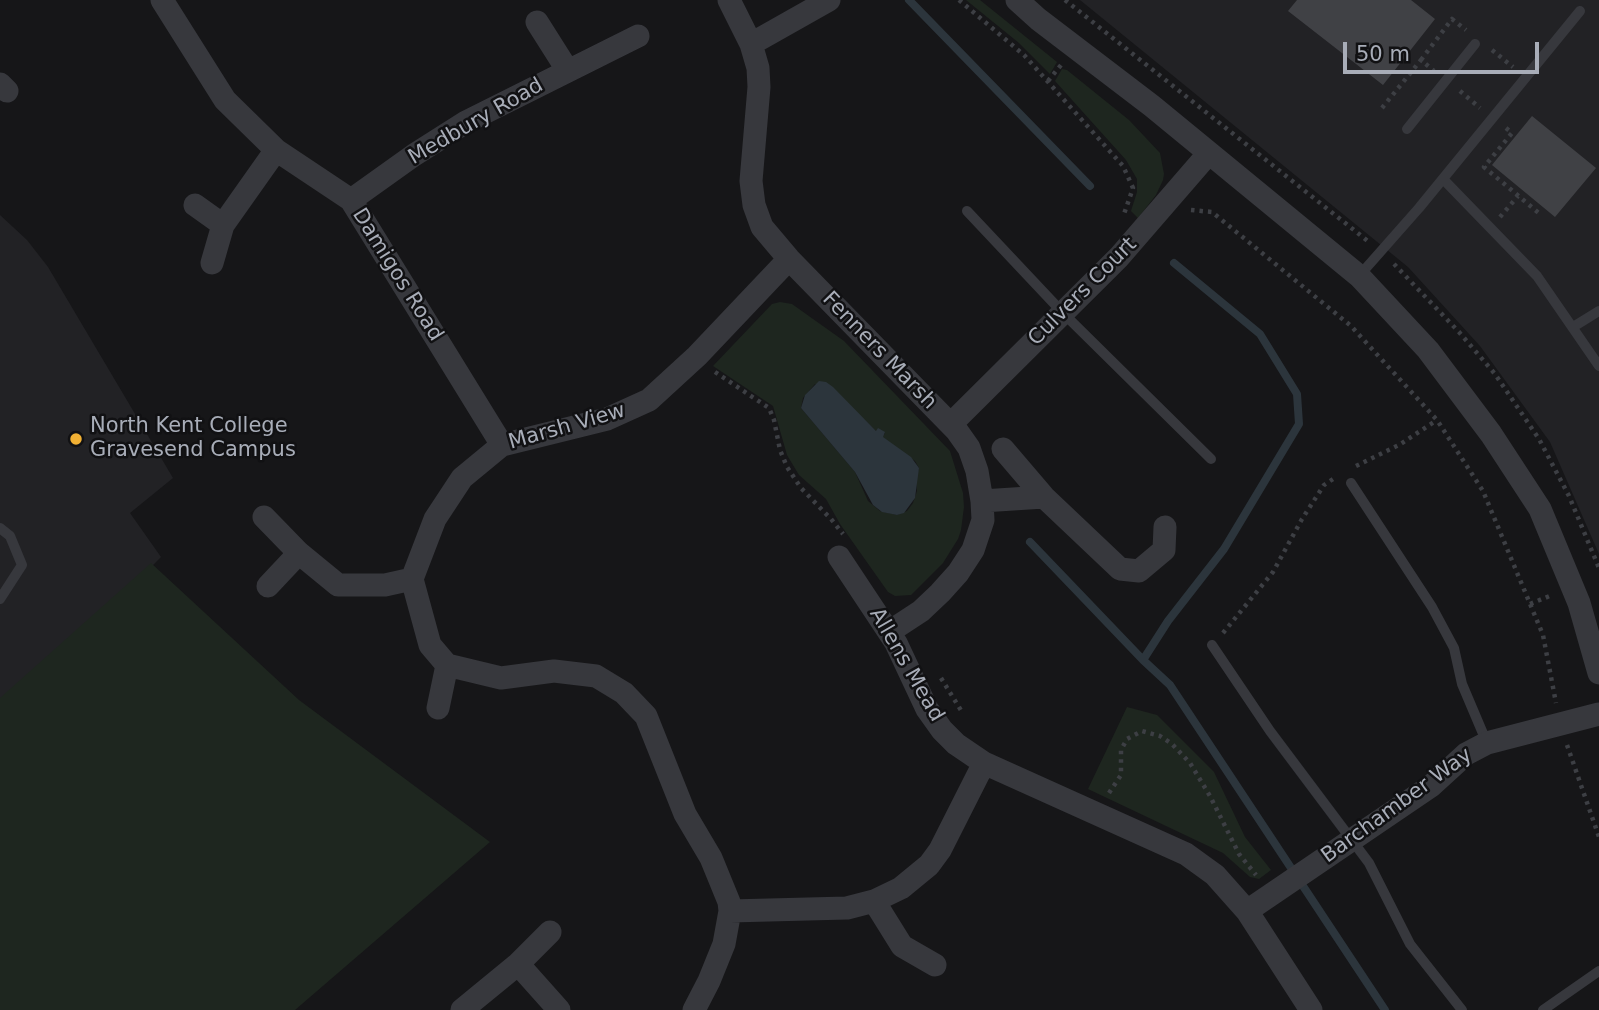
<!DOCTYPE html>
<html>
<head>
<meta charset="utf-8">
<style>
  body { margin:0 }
  #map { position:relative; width:1599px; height:1010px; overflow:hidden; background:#161618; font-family:"DejaVu Sans",sans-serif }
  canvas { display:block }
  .scale { position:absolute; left:1343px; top:42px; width:196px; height:32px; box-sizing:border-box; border:4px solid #a8adb8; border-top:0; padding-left:9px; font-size:21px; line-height:24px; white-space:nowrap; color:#a8adb8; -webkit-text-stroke:5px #111113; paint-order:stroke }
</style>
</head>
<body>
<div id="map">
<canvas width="1599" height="1010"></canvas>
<div class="scale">50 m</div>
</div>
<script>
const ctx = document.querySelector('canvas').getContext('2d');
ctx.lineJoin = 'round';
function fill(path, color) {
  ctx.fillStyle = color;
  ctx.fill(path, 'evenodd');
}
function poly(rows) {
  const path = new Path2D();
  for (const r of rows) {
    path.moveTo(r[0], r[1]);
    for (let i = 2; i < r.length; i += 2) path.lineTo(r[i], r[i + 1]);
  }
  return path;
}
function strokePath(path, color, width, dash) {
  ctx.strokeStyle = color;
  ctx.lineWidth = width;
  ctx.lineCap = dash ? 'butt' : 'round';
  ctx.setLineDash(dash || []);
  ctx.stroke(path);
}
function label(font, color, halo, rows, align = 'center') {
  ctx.font = font + ' "DejaVu Sans",sans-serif';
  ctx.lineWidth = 5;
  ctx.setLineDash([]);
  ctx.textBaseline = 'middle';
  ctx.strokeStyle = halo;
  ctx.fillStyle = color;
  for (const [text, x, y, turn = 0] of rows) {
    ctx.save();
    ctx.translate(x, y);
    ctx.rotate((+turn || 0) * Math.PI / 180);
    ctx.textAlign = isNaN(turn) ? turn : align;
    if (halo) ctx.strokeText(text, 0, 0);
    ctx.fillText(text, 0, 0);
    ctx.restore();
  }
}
const built = poly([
  [1080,0,1599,0,1599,554,1550,442,1480,346,1408,267],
  [0,215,27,240,48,267,173,478,130,513,161,557,0,720]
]);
const green = poly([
  [966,0,980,0,1057,62,1050,74,1019,43],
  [1062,69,1067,70,1129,120,1160,153,1164,174,1163,180,1156,195,1138,218,1131,211,1137,192,1137,179,1126,160,1055,81],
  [780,302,792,304,844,341,950,451,963,493,964,507,961,530,958,539,943,563,911,595,895,596,888,592,840,524,826,499,799,475,787,455,773,406,713,366,772,304],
  [815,384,866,421,876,431,885,433,882,437,915,461,919,468,916,478,917,491,913,503,907,511,897,515,880,511,868,501,855,472,801,408,803,398],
  [151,563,299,700,490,842,295,1010,0,1010,0,698],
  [1127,707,1157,715,1214,772,1245,837,1271,870,1259,879,1250,877,1223,853,1088,789]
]);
const water = poly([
  [819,381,826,382,833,387,876,431,878,428,885,432,883,437,911,457,919,468,915,498,904,513,897,515,882,512,873,505,855,472,801,408,805,395]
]);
const stream = poly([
  [909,0,1090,186],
  [1030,542,1143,660,1170,685,1385,1010],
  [1143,660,1168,621,1224,549,1299,424,1297,394,1260,334,1174,263]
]);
const building = poly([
  [1297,0,1411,0,1435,19,1383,85,1288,11],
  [1532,116,1596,168,1555,217,1492,165]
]);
const path = poly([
  [959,0,1024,55,1123,166,1133,188,1124,214],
  [1065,0,1369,242],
  [1492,50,1513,67],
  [1421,60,1452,19,1466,30],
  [1048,81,1061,65],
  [1460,91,1480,108],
  [1382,108,1421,60,1434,71],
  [1506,128,1512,133,1484,167,1540,214],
  [1191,210,1212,212,1351,326,1437,420,1483,491,1543,635,1556,703],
  [1500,217,1518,196],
  [1394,264,1459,332,1495,374,1539,439,1569,496,1599,568],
  [715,372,769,408,774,420,780,450,787,467,801,488,831,519,843,534],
  [1356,466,1399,445,1437,420],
  [1530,604,1552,595],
  [1223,633,1273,572,1302,519,1324,485,1333,479],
  [941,678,962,712],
  [1567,745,1599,837],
  [1109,793,1121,775,1121,750,1127,739,1142,731,1160,736,1172,744,1190,763,1210,796,1239,854,1256,875]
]);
const service = poly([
  [1407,129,1475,44],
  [1443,179,1537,276,1599,366],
  [967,211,1063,313,1211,459],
  [1359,276,1419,208,1580,11],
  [1573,327,1599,311],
  [1351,483,1432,607,1454,648,1462,684,1487,743],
  [0,528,10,536,22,565,0,599],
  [1212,645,1270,731,1369,863,1410,944,1462,1010],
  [1543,1010,1599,971]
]);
const minor = poly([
  [162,0,225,100,276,150,351,200,502,445],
  [729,0,751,44,758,68,759,87,751,181,754,205,762,227,789,259,957,431,969,448,977,471,982,501,983,520,973,550,958,573,940,593,921,611,889,632],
  [1017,0,1038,19,1152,106,1359,276,1428,350,1491,434,1540,509,1579,603,1599,673],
  [537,22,568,71],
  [751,44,829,0],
  [0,84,7,91],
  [351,200,414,155,466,122,638,36],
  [195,205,223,225],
  [212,263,223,225,276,150],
  [951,424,1119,257,1209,153],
  [1003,449,1044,497,1120,569,1139,571,1164,550,1165,527],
  [982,501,1044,497],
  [264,517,299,553,338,585,385,585,412,579],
  [839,557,896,643,927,709,942,730,956,744,984,763,1186,854,1215,875,1247,911,1311,1010],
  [268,586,299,553],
  [438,708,447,665],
  [874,901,902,946,935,965],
  [730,911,847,908,874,901,901,888,929,865,940,850,984,763],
  [1247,911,1431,786,1466,754,1487,743,1599,714],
  [518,964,559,1010],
  [462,1010,518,964,550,932],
  [694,1010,709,981,724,944,730,911,729,902,711,858,685,814,646,716,624,693,596,676,554,671,501,678,447,665,430,645,412,579,435,519,462,478,502,445,607,419,649,400,697,356,789,259]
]);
const markers = [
  [76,439,7,"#f2b134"]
];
const streetNames = [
  ["Medbury Road",476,122,-30],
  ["Damigos Road",397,275,58],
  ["Culvers Court",1083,292,-45],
  ["Fenners Marsh",879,351,46],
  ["Marsh View",567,427,-16],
  ["Allens Mead",906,665,60],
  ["Barchamber Way",1397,806,-36]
];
const poiNames = [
  ["North Kent College",90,427],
  ["Gravesend Campus",90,451]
];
fill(built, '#222225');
fill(green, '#1e261f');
fill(water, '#2c353c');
strokePath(stream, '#2c353c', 8);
fill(building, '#404145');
strokePath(path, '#3d3f44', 4.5, [3.5, 5]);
strokePath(service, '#37383d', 10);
strokePath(minor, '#37383d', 23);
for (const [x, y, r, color] of markers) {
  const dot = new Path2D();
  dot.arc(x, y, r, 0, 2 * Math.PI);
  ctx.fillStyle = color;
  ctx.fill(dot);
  strokePath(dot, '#111113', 2.5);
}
label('21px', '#a8adb8', '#111113', streetNames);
label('21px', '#a8adb8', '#111113', poiNames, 'left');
</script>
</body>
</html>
